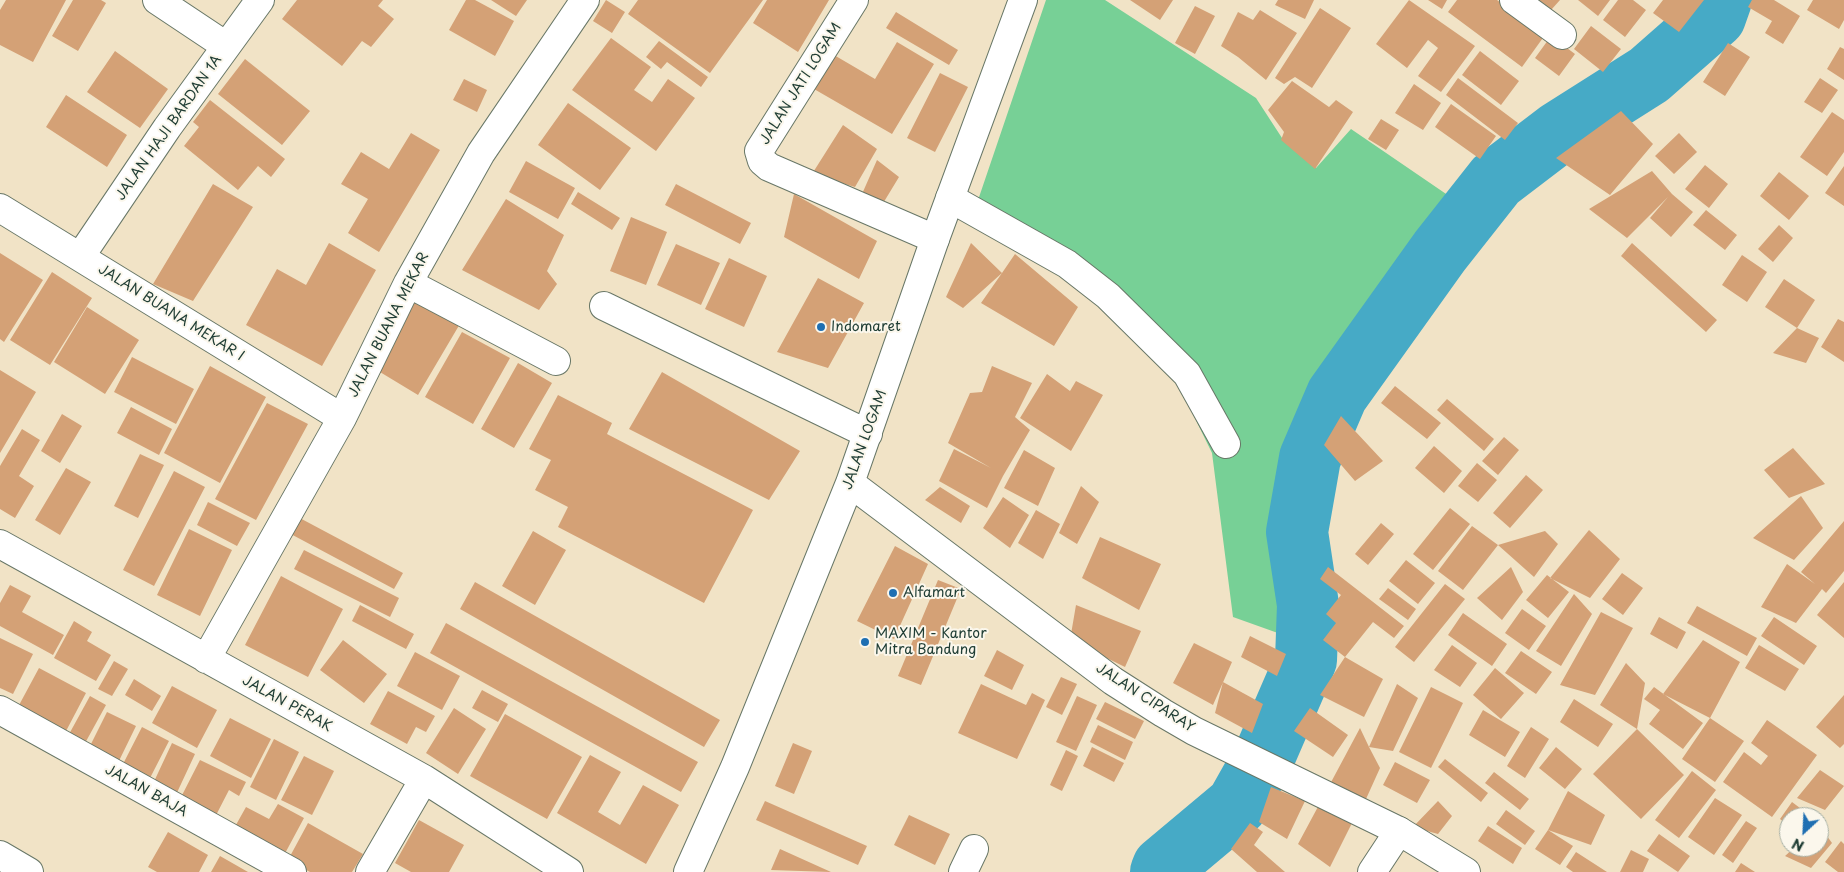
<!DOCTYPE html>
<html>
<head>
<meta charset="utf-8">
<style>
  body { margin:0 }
  #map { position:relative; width:1844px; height:872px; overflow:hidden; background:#f1e3c6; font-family:"Playpen Sans",sans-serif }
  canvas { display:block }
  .north { position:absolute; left:1779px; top:807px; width:50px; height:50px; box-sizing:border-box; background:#fbf7ec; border:1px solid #a3ada2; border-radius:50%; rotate:205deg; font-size:14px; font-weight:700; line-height:20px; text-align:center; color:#1f3d34 }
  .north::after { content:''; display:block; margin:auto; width:18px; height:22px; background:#1f6fb2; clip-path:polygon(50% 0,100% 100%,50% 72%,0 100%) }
</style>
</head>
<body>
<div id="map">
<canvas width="1844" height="872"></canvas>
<div class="north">N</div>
</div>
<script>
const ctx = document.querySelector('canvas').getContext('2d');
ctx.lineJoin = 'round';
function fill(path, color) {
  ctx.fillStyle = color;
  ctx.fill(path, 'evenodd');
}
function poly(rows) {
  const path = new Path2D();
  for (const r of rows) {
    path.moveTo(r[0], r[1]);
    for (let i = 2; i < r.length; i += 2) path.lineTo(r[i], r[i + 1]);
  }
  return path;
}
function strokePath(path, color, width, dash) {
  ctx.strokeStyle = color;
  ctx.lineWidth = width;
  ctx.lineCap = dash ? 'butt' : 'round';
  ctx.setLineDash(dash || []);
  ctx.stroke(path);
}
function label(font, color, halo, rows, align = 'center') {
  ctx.font = font + ' "Playpen Sans",sans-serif';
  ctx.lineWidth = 4;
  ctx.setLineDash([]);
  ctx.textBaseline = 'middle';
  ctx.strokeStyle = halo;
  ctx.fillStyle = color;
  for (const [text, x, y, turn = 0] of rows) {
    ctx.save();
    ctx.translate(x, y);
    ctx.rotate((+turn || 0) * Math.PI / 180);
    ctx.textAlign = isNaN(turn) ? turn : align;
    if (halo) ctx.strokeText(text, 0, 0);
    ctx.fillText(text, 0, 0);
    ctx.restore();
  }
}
const green = poly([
  [1046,0,1105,0,1256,98,1282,138,1316,168,1351,129,1452,198,1369,336,1296,441,1288,553,1289,637,1233,617,1212,453,1161,349,975,209]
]);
const river = poly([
  [1161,872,1163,867,1237,805,1264,757,1306,660,1308,605,1297,532,1310,458,1337,395,1440,251,1496,180,1559,132,1649,75,1715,17,1721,0]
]);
const building = poly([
  [6,0,66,0,33,62,0,45,0,10],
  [73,0,101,0,106,3,78,51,52,36],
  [297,0,383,0,378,6,394,19,371,47,362,41,342,66,282,19],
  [466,0,475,0,514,21,495,56,449,30],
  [491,0,527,0,516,16],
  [606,0,625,12,612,33,593,21],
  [638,0,763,0,710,73,628,14],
  [767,0,829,0,798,52,753,23],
  [1130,0,1173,0,1160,20],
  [1278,0,1314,0,1305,19,1275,5],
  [1409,0,1475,46,1441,92,1418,76,1438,48,1428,40,1407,68,1376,44],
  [1428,0,1447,0,1442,9],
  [1457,0,1497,0,1545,35,1522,67,1448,12],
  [1522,0,1560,0,1543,19],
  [1578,0,1610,0,1598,16],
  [1618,0,1633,0,1646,10,1625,37,1603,20],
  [1663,0,1704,0,1679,32,1653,13],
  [1752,0,1774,0,1800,16,1783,44,1765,33,1772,21,1748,7],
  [1813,0,1844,0,1844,20,1839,29,1807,10],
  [1195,6,1215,16,1195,54,1175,43],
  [1320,8,1351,28,1312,88,1295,77,1284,84,1275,78],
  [1260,10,1297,33,1266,80,1238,57,1221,46,1238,12,1253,20],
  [896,12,958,50,949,65,886,28],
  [1591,26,1621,49,1603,72,1574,49],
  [1551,36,1575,54,1559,76,1535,58],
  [611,38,651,67,634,90,652,102,668,79,695,98,656,151,572,90],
  [659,41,708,77,701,87,667,62,661,69,646,57],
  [897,42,934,64,892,134,814,89,834,55,875,79],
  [1728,43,1750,57,1725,96,1703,82],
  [1840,47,1844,49,1844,80,1827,69],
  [115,51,168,89,140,128,87,92],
  [1480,51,1519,81,1501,105,1462,75],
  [245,59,310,111,282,145,218,94],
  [940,73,968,87,935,152,907,138],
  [1458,78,1518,123,1505,140,1446,95],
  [1820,78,1838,90,1822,113,1804,102],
  [464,79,487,90,477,112,453,100],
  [1292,81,1329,107,1336,100,1353,112,1315,169,1281,140,1284,132,1268,110],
  [1414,84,1441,103,1423,130,1395,113],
  [66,95,127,135,107,167,46,127],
  [210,100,285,159,271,177,258,166,238,190,184,146,199,127,193,122],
  [568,103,631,148,600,190,538,145],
  [1451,104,1496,136,1480,159,1435,127],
  [1621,111,1653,144,1610,195,1556,158],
  [1832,112,1844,120,1844,152,1827,176,1800,157],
  [1381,119,1399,130,1386,150,1368,139],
  [843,125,877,149,855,187,812,174],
  [411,133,440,150,379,252,348,233,368,199,341,184,361,152,389,169],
  [1679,133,1697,152,1674,174,1655,156],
  [877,160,899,177,882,205,862,194],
  [526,161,575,188,558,219,509,192],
  [1705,165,1728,184,1709,208,1685,189],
  [1844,166,1844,206,1825,193],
  [1652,171,1672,194,1693,212,1671,237,1650,218,1668,197,1627,238,1589,209],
  [1779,172,1809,196,1789,220,1760,196],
  [213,184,253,207,193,301,153,284],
  [676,184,751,223,740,244,665,205],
  [578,192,620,218,612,230,571,204],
  [794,194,877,241,859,279,784,237],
  [506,199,564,235,547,271,557,284,539,310,462,270],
  [1706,210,1737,235,1725,250,1693,225],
  [631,217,667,232,646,285,610,271],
  [1779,225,1793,238,1773,262,1758,249],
  [329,243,376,270,322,366,246,325,277,269,306,285],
  [971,243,1002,273,1015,254,1078,307,1054,346,981,303,1002,273,963,308,946,297],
  [1632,243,1717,320,1706,332,1621,256],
  [676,244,720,263,701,305,657,285],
  [0,253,43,280,4,342,0,339],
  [1742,255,1767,272,1747,302,1722,285],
  [729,258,767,276,744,327,705,309],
  [52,272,92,298,50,365,10,340],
  [818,278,864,303,828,368,777,352],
  [1784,279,1815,300,1797,328,1765,307],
  [421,291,464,317,418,395,375,369],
  [87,307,139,340,105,394,54,362],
  [1838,319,1844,322,1844,362,1821,347],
  [1797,328,1819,338,1806,363,1773,353],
  [462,332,510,358,473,424,425,397],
  [132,357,194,389,176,424,114,392],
  [518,363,552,383,514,448,481,429],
  [210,366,266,397,220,483,164,453],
  [992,366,1032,383,1015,417,1030,430,1003,476,987,508,939,481,954,449,991,468,948,443,970,393,982,392],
  [0,370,36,392,0,453],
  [662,372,800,451,769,500,629,429],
  [1047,374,1070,391,1076,381,1103,395,1071,451,1020,418],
  [1395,386,1441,423,1427,439,1381,403],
  [558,395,612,423,607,434,753,510,704,603,558,527,568,507,535,490,551,460,529,449],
  [1447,399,1494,439,1484,451,1437,410],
  [267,403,308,424,256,520,215,499],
  [131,407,172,429,159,455,117,433],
  [62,414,82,426,60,463,41,451],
  [1341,416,1383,461,1355,481,1324,445],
  [22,429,40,440,19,476,34,486,15,518,0,509,0,466],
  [1504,437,1519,450,1498,475,1482,461],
  [1434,446,1462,471,1444,493,1415,468],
  [1793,448,1825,484,1789,498,1764,470],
  [1024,450,1055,468,1038,506,1004,488],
  [140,454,164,465,138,518,114,506],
  [1477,463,1497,480,1478,502,1458,486],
  [66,468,91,482,60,535,35,520],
  [174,471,205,487,154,586,123,570],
  [1526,475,1543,490,1510,528,1493,513],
  [1081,486,1099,502,1077,544,1059,533],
  [940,487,970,506,961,523,925,500],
  [1801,496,1823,528,1794,560,1753,538],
  [1003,497,1029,515,1010,548,983,528],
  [208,502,250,523,237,546,197,525],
  [1450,508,1470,524,1433,570,1413,554],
  [1036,510,1060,524,1043,559,1018,543],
  [296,516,403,573,394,589,287,532],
  [1844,521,1844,571,1826,593,1822,589,1796,623,1761,607,1787,564,1815,584,1801,572],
  [1381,523,1394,534,1368,565,1355,554],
  [1472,526,1498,545,1463,590,1438,571],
  [189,529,232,550,200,616,157,595],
  [1589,530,1620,559,1590,598,1550,578],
  [533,531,566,550,535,605,502,586],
  [1545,531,1558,544,1534,577,1498,545],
  [1100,537,1161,564,1139,610,1082,578],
  [895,546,928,564,894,639,857,621],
  [304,550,399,598,390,617,294,569],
  [1406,560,1435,583,1418,604,1389,581],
  [1328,567,1404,626,1394,638,1373,622,1345,657,1323,640,1336,623,1326,614,1341,595,1320,579],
  [1511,567,1523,592,1502,620,1477,598],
  [1622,573,1643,588,1623,615,1602,599],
  [1547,575,1569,592,1548,618,1526,600],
  [281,576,343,609,308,677,245,645],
  [938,580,961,589,921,685,898,676],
  [475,582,720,720,704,747,460,609],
  [1844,582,1844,638,1817,615],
  [1445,584,1465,599,1414,662,1395,647],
  [10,585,31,596,22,612,64,635,53,655,0,626,0,603],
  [1388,588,1416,609,1408,620,1379,599],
  [1574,594,1592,614,1561,666,1536,651],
  [360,605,414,634,406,649,352,621],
  [1076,605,1141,631,1125,667,1070,640],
  [1697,606,1757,638,1747,656,1687,623],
  [1522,609,1546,626,1529,650,1505,633],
  [1601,612,1633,628,1595,695,1560,685],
  [1463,613,1507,644,1492,666,1448,635],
  [1659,617,1686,632,1677,649,1650,634],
  [1774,617,1817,646,1804,665,1761,636],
  [74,621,92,632,87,641,111,655,96,681,54,658],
  [446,623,698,762,681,792,430,653],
  [1250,636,1286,654,1277,676,1241,657],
  [0,638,33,654,13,694,0,688],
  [343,640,387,674,364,703,320,670],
  [1703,640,1740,662,1710,718,1663,694],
  [1194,643,1232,662,1213,705,1173,683],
  [1452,645,1477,663,1460,687,1434,670],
  [1759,645,1799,669,1785,691,1745,668],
  [997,650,1024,665,1012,690,984,676],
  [1521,651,1552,672,1536,694,1505,673],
  [415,652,460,676,442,710,397,686],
  [1345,657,1383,679,1364,717,1320,695],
  [114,661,128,669,112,696,98,689],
  [1626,663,1645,683,1637,729,1684,775,1641,819,1593,774,1637,729,1600,705],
  [39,668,86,693,65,733,18,707],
  [1495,668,1524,693,1501,719,1473,695],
  [1061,677,1077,684,1062,715,1046,707],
  [134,679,161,696,152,711,125,695],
  [1223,682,1263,704,1252,733,1215,713],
  [981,684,1026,705,1032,693,1045,700,1017,759,958,733],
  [1397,684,1418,698,1393,751,1369,747,1380,768,1366,799,1329,786,1360,728,1369,747],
  [172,686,217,710,197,748,152,723],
  [1431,687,1463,703,1431,768,1399,752],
  [1654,687,1703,723,1683,749,1649,724,1660,710,1644,699],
  [482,690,508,704,498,722,472,708],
  [388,691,435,716,426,732,416,727,407,744,370,724],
  [1844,695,1844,744,1840,748,1816,727],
  [90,696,106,705,84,745,68,736],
  [1077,696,1097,705,1076,751,1056,742],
  [1574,699,1613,724,1598,747,1560,722],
  [1105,702,1144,721,1135,739,1096,719],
  [454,708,486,729,458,774,426,753],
  [1310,708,1348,735,1333,757,1294,731],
  [1483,710,1520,732,1505,757,1469,735],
  [107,712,136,726,116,767,87,752],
  [505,714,582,757,547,819,470,776],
  [230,718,271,739,251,778,210,756],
  [1710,718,1744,741,1715,782,1682,759],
  [1767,720,1817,755,1772,817,1723,782,1744,752,1761,765,1768,756,1751,743],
  [1098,725,1133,742,1125,760,1090,742],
  [142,727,169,741,150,778,123,764],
  [1531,727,1549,739,1525,778,1507,766],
  [274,739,299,752,276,800,250,787],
  [172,743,195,754,174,799,151,788],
  [793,743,812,751,794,794,775,786],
  [1092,747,1124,763,1114,782,1083,766],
  [1556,747,1582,769,1565,789,1539,768],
  [1066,750,1078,756,1062,791,1050,785],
  [590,755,621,772,598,812,620,825,643,785,679,805,646,864,557,813],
  [304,756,334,771,312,815,281,800],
  [1445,759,1488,793,1481,802,1438,767],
  [200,760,246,782,239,796,229,790,212,823,177,805],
  [1395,762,1430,780,1417,803,1383,785],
  [1820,770,1844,786,1825,810,1797,798],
  [1692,771,1716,790,1679,838,1655,820],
  [1494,772,1529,799,1520,810,1485,783],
  [1271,787,1305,801,1287,839,1259,822],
  [1568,791,1605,815,1591,845,1548,830],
  [1715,798,1742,815,1714,855,1688,837],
  [765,801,867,846,858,865,756,820],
  [1438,801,1452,816,1438,834,1413,827],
  [1792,802,1812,817,1789,817,1789,826,1780,819],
  [1320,803,1352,823,1330,867,1298,844],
  [278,804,304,818,282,859,232,832,246,807,269,819],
  [1506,810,1535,831,1525,845,1496,824],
  [909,815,950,834,935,865,894,845],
  [419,820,464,845,449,872,411,872,395,863],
  [1746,821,1757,828,1733,863,1722,855],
  [308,823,363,854,352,872,310,872,288,860],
  [1250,823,1263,832,1254,845,1285,872,1257,872,1231,849],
  [1819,825,1832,843,1811,868,1785,856,1795,847,1819,847],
  [1488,826,1522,848,1513,864,1478,841],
  [1548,830,1573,846,1560,865,1535,849],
  [168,832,208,855,199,872,157,872,148,867],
  [1659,834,1690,856,1678,872,1647,851],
  [1841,841,1844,844,1844,872,1838,872,1825,862],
  [780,849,831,872,771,870],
  [1631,850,1649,859,1643,872,1620,872],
  [1576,852,1607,872,1573,872,1566,867],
  [220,856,248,872,211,872],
  [1741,863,1755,872,1735,872]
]);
const minor = poly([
  [157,0,226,46],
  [854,0,759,151,762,161,769,167,935,239],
  [1514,0,1562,35],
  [950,198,1067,264,1108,296,1187,374,1226,444],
  [0,208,342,418],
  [80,257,167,128,260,0],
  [408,283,556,361],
  [604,306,868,434],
  [0,544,424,779,569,872],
  [206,659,342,418,408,283,481,153,585,0],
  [0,710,292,872],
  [0,855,29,872],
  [370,872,424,779],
  [963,872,974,849],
  [1372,872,1399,831]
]);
const tertiary = poly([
  [850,483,1113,681,1163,713,1194,731,1399,831,1466,872],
  [688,872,735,767,850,483,935,239,1023,0]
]);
const markers = [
  [821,327,5,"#1f6fb2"],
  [893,593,5,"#1f6fb2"],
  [865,642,5,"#1f6fb2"]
];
const streetNames = [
  ["JALAN JATI LOGAM",801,84,-58],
  ["JALAN HAJI BARDAN 1A",169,128,-55],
  ["JALAN BUANA MEKAR I",171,313,32],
  ["JALAN BUANA MEKAR",389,325,-63],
  ["JALAN LOGAM",865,440,-70],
  ["JALAN CIPARAY",1145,698,33],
  ["JALAN PERAK",287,704,29],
  ["JALAN BAJA",146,791,29]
];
const poiNames = [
  ["Indomaret",831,327],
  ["Alfamart",903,593],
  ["MAXIM - Kantor",875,634],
  ["Mitra Bandung",875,650]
];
fill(green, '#77d096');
strokePath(river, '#46aac6', 62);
fill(building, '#d4a176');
strokePath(minor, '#687767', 30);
strokePath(tertiary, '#687767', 30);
strokePath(minor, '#fff', 28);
strokePath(tertiary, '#fff', 28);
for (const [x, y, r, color] of markers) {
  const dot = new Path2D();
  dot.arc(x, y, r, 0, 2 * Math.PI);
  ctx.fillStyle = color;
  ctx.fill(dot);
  strokePath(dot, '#fbf7ec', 2);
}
label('14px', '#1f3d34', '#fbf7ec', streetNames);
label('14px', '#1f3d34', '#fbf7ec', poiNames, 'left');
</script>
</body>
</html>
